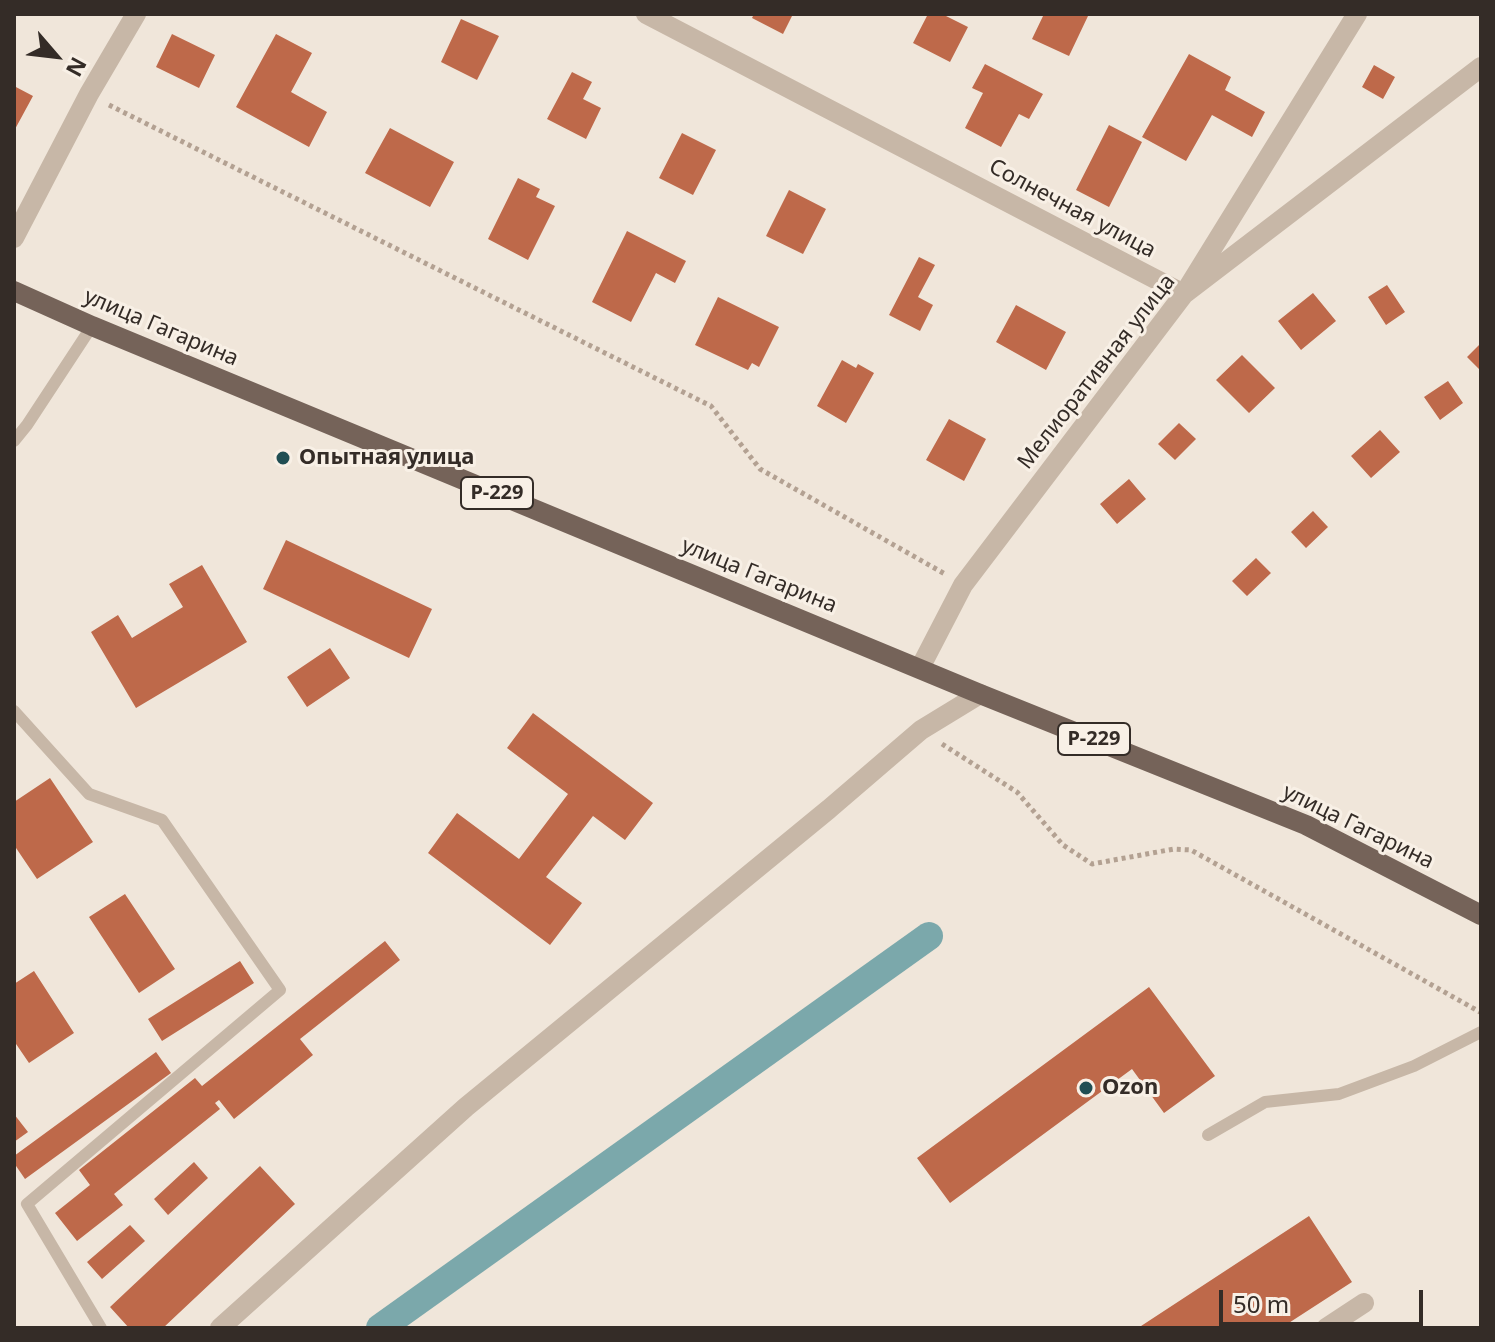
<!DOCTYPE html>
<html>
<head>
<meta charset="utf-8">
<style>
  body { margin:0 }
  #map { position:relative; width:1495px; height:1342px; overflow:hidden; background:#f0e6da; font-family:"Noto Sans",sans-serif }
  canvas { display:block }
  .frame { position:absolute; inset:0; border:16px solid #342c27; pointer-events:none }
  .north { position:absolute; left:16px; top:16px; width:80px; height:80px; -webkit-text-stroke:6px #f8f0e6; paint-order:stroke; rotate:118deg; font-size:22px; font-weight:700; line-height:32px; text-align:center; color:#342c27 }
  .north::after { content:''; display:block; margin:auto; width:28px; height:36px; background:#342c27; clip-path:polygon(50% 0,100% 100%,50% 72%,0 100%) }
  .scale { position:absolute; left:1219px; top:1290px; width:204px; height:36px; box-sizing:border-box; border:4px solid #342c27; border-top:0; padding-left:10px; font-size:24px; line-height:28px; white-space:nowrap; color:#342c27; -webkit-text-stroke:6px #f8f0e6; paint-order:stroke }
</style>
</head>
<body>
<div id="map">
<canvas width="1495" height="1342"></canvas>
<div class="frame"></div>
<div class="north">N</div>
<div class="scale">50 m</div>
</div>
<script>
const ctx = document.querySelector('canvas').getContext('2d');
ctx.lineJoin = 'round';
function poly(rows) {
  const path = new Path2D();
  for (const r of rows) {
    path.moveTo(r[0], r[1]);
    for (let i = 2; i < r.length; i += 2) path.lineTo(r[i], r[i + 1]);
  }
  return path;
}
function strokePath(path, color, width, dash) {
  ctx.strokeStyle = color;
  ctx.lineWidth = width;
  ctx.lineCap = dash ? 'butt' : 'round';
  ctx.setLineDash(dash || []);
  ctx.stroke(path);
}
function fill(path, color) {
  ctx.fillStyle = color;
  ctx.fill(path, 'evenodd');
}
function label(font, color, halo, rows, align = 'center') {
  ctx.font = font + ' "Noto Sans",sans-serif';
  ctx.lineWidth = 6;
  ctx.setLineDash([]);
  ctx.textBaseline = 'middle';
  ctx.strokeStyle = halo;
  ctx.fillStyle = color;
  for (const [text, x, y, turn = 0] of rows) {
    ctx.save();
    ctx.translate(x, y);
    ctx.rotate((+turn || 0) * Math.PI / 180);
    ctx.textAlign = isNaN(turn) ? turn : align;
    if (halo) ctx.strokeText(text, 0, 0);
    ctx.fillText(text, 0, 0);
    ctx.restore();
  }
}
const canal = poly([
  [380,1328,929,936]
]);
const building = poly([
  [754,14,793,14,783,34,752,18],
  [928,14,942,14,968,27,950,62,913,43],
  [1044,14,1084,14,1088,16,1069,56,1032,39],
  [461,19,499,36,477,80,441,62],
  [172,34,215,55,199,88,156,67],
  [276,34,312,53,291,92,327,112,309,147,236,107],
  [1189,54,1231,77,1225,90,1265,112,1252,137,1212,115,1186,161,1142,137],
  [985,64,1043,94,1029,119,1019,114,1001,147,965,128,983,93,972,88],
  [1374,65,1395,77,1383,99,1362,87],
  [572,72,592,82,583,99,601,108,586,139,547,119],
  [14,86,33,96,14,131],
  [1109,125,1142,142,1109,207,1076,190],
  [390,128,454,162,430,207,365,173],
  [682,133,716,150,693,195,659,178],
  [518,178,540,189,536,197,555,206,528,260,488,239],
  [789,190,826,209,803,254,766,236],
  [627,231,686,261,675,283,656,273,631,322,592,302],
  [919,257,935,265,918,297,933,305,920,331,889,315],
  [1387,285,1405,312,1386,325,1368,297],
  [1313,293,1336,321,1301,350,1278,321],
  [718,297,779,327,759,367,752,363,748,370,695,345],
  [1016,305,1066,332,1046,370,996,342],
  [1481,343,1481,371,1467,357],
  [1242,355,1275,388,1249,413,1216,380],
  [842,360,856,368,858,364,874,373,846,423,817,406],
  [1448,381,1463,403,1440,420,1424,397],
  [949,419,986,439,964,481,926,460],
  [1179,423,1196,439,1175,460,1158,444],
  [1380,430,1400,452,1371,478,1351,456],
  [1129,479,1146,499,1117,524,1100,504],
  [1313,511,1328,527,1306,548,1291,532],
  [286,540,432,609,409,658,263,589],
  [1256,558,1271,573,1247,596,1232,581],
  [202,565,247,642,136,708,91,632,118,615,132,638,183,607,169,584],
  [330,648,350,678,307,707,287,677],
  [533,713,653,803,625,840,593,816,546,877,582,903,550,945,428,853,457,813,519,859,568,794,507,748],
  [50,778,93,842,37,879,14,845,14,802],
  [125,894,175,969,139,993,89,917],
  [385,941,400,960,300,1039,313,1055,234,1119,219,1100,215,1103,220,1109,114,1194,123,1205,77,1241,55,1213,90,1185,79,1170,195,1078,202,1086],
  [240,961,254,983,162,1041,148,1019],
  [34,971,74,1033,29,1063,14,1041,14,984],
  [1149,987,1215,1076,1164,1113,1132,1069,950,1203,917,1158],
  [156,1052,171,1073,25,1179,14,1163,14,1156],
  [14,1114,28,1132,14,1142],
  [194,1162,208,1178,168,1215,154,1199],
  [260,1166,295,1204,163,1328,129,1328,110,1307],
  [1309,1216,1352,1282,1281,1328,1138,1328],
  [130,1225,145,1241,102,1279,87,1262]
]);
const path = poly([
  [109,105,711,406,760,469,945,574],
  [942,744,1017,792,1063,845,1092,864,1174,849,1191,850,1480,1012]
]);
const service = poly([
  [14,441,27,425,92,326],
  [14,711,89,794,162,820,280,990,27,1204,101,1328],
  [1208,1135,1265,1102,1339,1094,1414,1066,1481,1032]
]);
const minor = poly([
  [646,14,1184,294,1357,14],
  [14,238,89,94,136,14],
  [920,668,963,585,1184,294,1481,67],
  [1326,1328,1364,1303]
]);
const tertiary = poly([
  [220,1328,466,1107,829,809,921,730,980,694]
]);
const primary = poly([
  [14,291,92,326,980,694,1306,825,1481,915]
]);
const markers = [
  [283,458,8,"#204e53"],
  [1086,1088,8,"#204e53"]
];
const shields = [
  [497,493,72],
  [1094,739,72]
];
const shieldNames = [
  ["Р-229",497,493],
  ["Р-229",1094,739]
];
const streetNames = [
  ["Солнечная улица",1072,209,28],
  ["улица Гагарина",161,328,23],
  ["Мелиоративная улица",1097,372,-52],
  ["улица Гагарина",759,576,22],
  ["улица Гагарина",1358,827,26]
];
const poiNames = [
  ["Опытная улица",299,458],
  ["Ozon",1102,1088]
];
strokePath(canal, '#7ba8ab', 28);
fill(building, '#be694a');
strokePath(path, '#b3a192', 5, [4, 4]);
strokePath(service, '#c7b7a7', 12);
strokePath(minor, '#c7b7a7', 20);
strokePath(tertiary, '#c7b7a7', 20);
strokePath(primary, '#756359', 20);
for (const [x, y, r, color] of markers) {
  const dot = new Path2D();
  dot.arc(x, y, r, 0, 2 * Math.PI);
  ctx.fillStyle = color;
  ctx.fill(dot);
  strokePath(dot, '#f8f0e6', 3);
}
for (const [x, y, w] of shields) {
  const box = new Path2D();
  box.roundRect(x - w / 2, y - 16, w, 32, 6);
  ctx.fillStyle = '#f8f0e6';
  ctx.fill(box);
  strokePath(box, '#342c27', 2);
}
label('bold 20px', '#342c27', null, shieldNames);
label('22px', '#342c27', '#f8f0e6', streetNames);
label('bold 22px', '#342c27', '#f8f0e6', poiNames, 'left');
</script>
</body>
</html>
